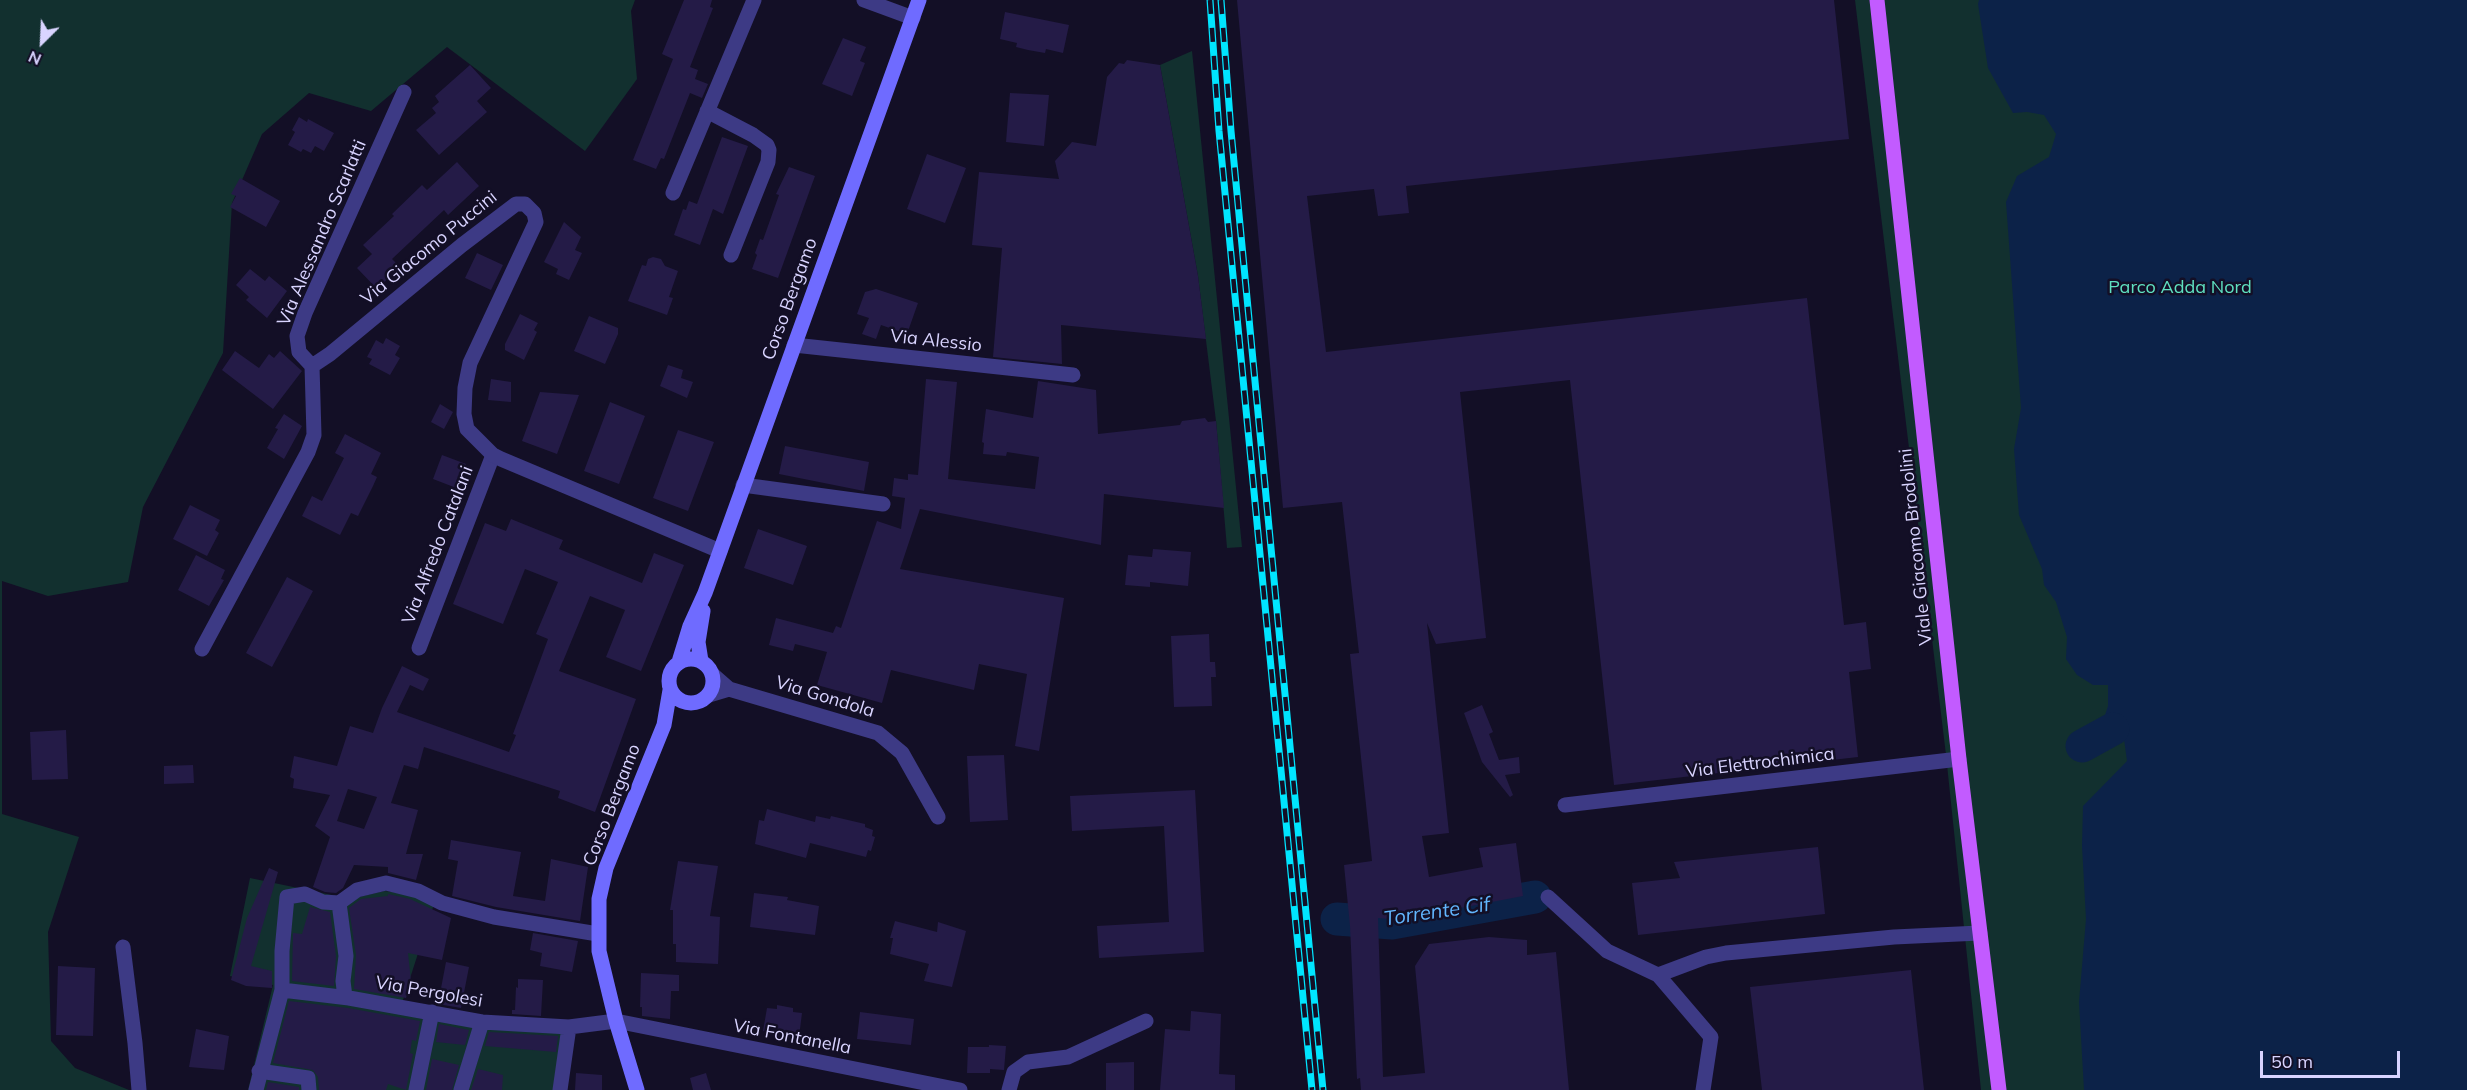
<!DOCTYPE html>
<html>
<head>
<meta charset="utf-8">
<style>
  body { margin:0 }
  #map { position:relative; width:2467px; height:1090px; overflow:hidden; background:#130f26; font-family:Mulish,sans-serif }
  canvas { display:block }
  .north { position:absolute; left:12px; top:12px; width:60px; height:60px; -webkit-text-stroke:4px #130f26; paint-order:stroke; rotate:204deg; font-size:16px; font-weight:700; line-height:24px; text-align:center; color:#d9d4ff }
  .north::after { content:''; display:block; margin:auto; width:21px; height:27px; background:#d9d4ff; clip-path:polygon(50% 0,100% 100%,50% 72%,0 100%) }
  .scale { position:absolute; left:2260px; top:1051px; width:140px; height:27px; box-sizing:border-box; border:3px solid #d9d4ff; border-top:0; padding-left:8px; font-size:18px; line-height:21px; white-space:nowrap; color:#d9d4ff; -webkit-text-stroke:4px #130f26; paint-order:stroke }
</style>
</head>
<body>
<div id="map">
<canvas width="2467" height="1090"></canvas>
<div class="north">N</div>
<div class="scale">50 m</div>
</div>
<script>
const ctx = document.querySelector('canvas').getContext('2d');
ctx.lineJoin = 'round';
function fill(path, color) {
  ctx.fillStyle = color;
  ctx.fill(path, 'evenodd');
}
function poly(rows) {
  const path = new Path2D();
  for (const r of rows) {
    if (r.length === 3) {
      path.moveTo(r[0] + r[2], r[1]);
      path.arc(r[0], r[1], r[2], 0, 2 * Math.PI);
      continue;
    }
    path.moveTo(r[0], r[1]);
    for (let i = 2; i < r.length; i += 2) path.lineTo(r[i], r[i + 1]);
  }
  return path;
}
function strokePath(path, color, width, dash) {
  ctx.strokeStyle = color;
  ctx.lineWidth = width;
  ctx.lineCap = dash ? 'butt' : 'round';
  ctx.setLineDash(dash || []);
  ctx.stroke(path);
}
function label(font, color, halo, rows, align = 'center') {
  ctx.font = font + ' Mulish,sans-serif';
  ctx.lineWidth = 5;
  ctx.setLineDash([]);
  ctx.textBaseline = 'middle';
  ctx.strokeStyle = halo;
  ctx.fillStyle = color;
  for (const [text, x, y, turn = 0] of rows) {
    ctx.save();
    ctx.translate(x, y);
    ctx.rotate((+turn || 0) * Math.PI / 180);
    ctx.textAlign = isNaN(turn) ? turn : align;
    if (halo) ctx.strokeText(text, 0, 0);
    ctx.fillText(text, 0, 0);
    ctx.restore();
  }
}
const green = poly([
  [0,0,635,0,631,11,637,79,585,151,447,47,371,111,309,93,262,134,232,203,223,353,143,507,128,582,48,596,2,581,2,814,79,837,48,932,51,1041,75,1068,129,1090,0,1090],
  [1855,0,2467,0,2467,1090,1981,1090,1946,755],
  [1192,51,1242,547,1227,548,1216,421,1198,276,1160,65],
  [250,878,351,899,384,891,429,896,435,901,402,1003,482,1019,565,1025,565,1090,248,1090,273,985,230,976]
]);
const water = poly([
  [1979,0,2467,0,2467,1090,2084,1090,2079,1002,2086,919,2082,846,2083,806,2127,761,2124,739,2103,721,2108,706,2108,685,2093,685,2077,675,2066,659,2067,637,2056,602,2044,585,2042,569,2019,515,2014,449,2021,408,2006,202,2017,176,2049,157,2056,134,2044,115,2027,112,2013,113,1988,68,1978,4]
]);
const river = poly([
  [2082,746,2113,729],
  [1337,919,1392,923,1535,897]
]);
const building = poly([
  [684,0,712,0,710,7,713,8,690,67,698,70,695,79,708,84,702,98,690,93,664,159,661,158,656,169,633,160,673,59,662,54],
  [1237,0,1834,0,1849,139,1406,186,1409,213,1378,216,1374,189,1307,196,1326,352,1807,298,1844,625,1866,622,1871,669,1849,672,1858,757,1614,785,1570,380,1460,392,1486,638,1436,644,1427,623,1449,833,1422,836,1429,877,1483,867,1479,848,1516,843,1523,896,1398,920,1378,918,1383,1077,1425,1073,1415,966,1429,944,1489,937,1527,940,1527,955,1556,952,1569,1090,1361,1090,1360,1078,1357,1079,1350,926,1344,865,1372,861,1350,654,1359,653,1342,502,1283,508],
  [1005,12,1069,25,1063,53,1046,49,1045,53,1028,50,1016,47,1017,43,1000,39],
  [843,38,866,47,860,61,865,63,852,96,822,84],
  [1127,60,1160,65,1198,276,1206,339,1061,325,1062,364,993,357,1002,248,972,245,979,172,1059,179,1055,161,1072,142,1096,146,1107,77,1119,63,1124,64],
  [470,65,491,88,477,101,487,112,439,155,416,130,436,113,432,108,439,102,435,96],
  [1010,93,1049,95,1044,146,1006,142],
  [299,117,307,122,308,119,334,133,324,151,315,146,311,153,303,149,301,152,288,145,295,132,292,130],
  [722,137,748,146,723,214,713,209,700,245,674,235,683,209,686,210,689,201,697,204],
  [927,154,966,168,945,223,907,209],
  [457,162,479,186,448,215,444,210,392,259,400,267,377,289,357,268,372,254,363,245,394,216,392,214,422,185,427,190],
  [789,167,815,176,778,278,752,269,757,255,755,253,760,239,763,240,779,195,776,194],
  [240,178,280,201,266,227,230,207,236,196,231,194],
  [564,222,581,237,575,250,582,253,569,280,556,274,558,269,544,262],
  [477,253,503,265,491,290,465,278],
  [653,257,661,259,665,266,678,271,669,297,673,298,667,315,628,301,642,265,646,266,648,259],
  [250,269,265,281,269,276,287,291,267,318,246,300,249,297,236,285],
  [876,289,918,303,907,334,881,325,876,339,862,334,869,318,857,314,865,292],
  [520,314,538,323,534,330,537,332,524,360,505,350,505,344],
  [589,316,618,328,618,334,605,364,574,351],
  [386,338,400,346,395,355,400,358,390,375,369,364,372,359,367,357,376,340,383,344],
  [235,351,259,368,269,354,274,358,280,351,302,371,273,409,222,370],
  [668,365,683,370,681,378,693,382,687,398,660,386],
  [491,379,511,382,511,402,488,400],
  [926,379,957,382,948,479,1035,489,1039,457,1007,452,1006,456,983,454,984,443,982,442,986,409,1033,418,1038,381,1096,390,1098,434,1180,425,1182,421,1205,418,1208,422,1216,421,1224,508,1104,494,1101,545,920,509,900,569,1064,598,1039,751,1015,746,1027,674,979,664,974,690,891,670,882,703,817,685,827,652,795,644,793,651,769,645,776,618,833,633,836,626,841,628,877,521,901,529,905,498,892,496,894,478,908,480,908,474,918,475],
  [540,392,579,395,557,454,522,441],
  [610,402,645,416,619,484,584,471],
  [440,404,453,412,444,429,431,422],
  [284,414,302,426,284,459,267,448,278,429,275,428],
  [678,430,714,442,688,511,653,498],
  [345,434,381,453,371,474,377,477,373,486,358,516,351,513,340,535,302,516,312,496,322,501,344,458,335,453],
  [785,446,869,462,864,491,779,474],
  [442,455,466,464,459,489,433,479],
  [190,505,220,520,215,530,219,533,207,556,173,539],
  [511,519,563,540,559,549,642,583,654,553,684,565,641,671,606,657,625,610,590,596,559,671,636,699,595,812,558,798,560,791,424,747,418,769,404,765,391,803,418,810,406,854,423,854,416,880,388,873,388,867,354,865,343,888,336,893,325,892,313,887,330,837,315,826,330,795,293,788,294,779,290,777,294,756,337,766,350,726,373,733,382,708,402,666,429,679,423,691,410,685,397,712,509,752,516,735,513,734,548,639,536,634,558,582,525,569,503,624,453,604,485,523,506,531],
  [348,789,377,797,364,829,337,821],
  [758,529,807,546,793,585,744,568],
  [1153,549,1191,552,1188,586,1150,582,1150,587,1125,585,1128,555,1152,557],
  [196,555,225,570,221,579,224,580,209,606,178,590],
  [287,577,313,591,272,667,246,653],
  [1209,634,1210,662,1215,662,1216,677,1211,677,1212,706,1174,707,1171,636],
  [1482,705,1493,732,1489,734,1499,760,1519,757,1520,773,1505,775,1513,795,1510,797,1482,762,1464,713],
  [66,730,68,779,32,780,30,732],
  [1004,755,1008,820,970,822,967,756],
  [193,765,194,783,164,784,164,766],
  [1195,790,1204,952,1099,958,1097,926,1169,922,1164,826,1072,831,1070,796],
  [767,809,815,822,816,816,830,819,831,816,865,824,865,827,873,830,872,836,875,837,871,851,868,850,866,857,810,843,806,858,755,844,759,820,764,821],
  [451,840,521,852,513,896,545,901,551,859,588,867,580,921,496,907,452,896,458,861,448,859],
  [1818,847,1825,914,1638,935,1632,883,1680,878,1674,862],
  [678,861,718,866,710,916,720,917,718,964,676,962,676,944,673,944,673,910,670,910],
  [269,868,278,872,251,966,272,971,272,988,246,986,231,980,247,918],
  [754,893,788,897,787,900,819,906,815,935,750,927],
  [388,894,410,899,451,918,442,960,408,953,411,981,406,998,354,989,356,955,349,908,361,899,388,896],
  [310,907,330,912,336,956,334,986,292,981,293,933,302,934],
  [895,921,937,932,938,922,966,931,952,987,924,981,929,964,890,954,893,938,890,938],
  [533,933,578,941,572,972,540,966,542,953,530,950],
  [446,962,469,967,461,1008,438,1004],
  [58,966,95,968,93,1036,56,1035],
  [1911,970,1924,1090,1762,1090,1750,987],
  [641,973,679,975,679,991,671,991,670,1019,642,1016,642,1007,640,1007],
  [518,979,543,980,541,1016,512,1014,512,1010,515,1010,516,987,518,988],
  [289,1001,348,1008,420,1021,416,1041,412,1040,410,1053,413,1054,406,1090,388,1084,386,1090,319,1090,318,1077,313,1070,273,1063],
  [777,1005,793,1008,793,1012,802,1013,799,1037,763,1031,767,1008,777,1009],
  [1191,1011,1221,1014,1219,1074,1235,1075,1235,1090,1160,1090,1165,1029,1190,1031],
  [860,1012,914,1019,911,1045,857,1039],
  [439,1024,469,1030,465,1045,436,1042],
  [196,1029,229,1036,224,1070,189,1067],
  [489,1032,558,1036,556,1052,485,1046],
  [989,1045,1006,1046,1004,1070,990,1069,990,1073,967,1073,968,1047,989,1047],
  [432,1059,459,1065,452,1090,426,1090],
  [1134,1062,1134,1090,1106,1090,1106,1063],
  [478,1069,503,1075,502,1090,471,1090],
  [576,1073,602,1075,602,1090,575,1090],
  [706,1073,711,1090,693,1090,690,1078],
  [268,1082,299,1087,299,1090,266,1090]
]);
const pedestrian = poly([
  [419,648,493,455]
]);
const minor = poly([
  [864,0,913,18],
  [707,111,753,135,767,145,769,150,768,162,731,255],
  [673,193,754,0],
  [794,345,1073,375],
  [312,366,330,354,462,245,516,204,525,204,534,213,536,222,470,363,465,388,464,414,467,429,493,455,501,459,720,551],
  [743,485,883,504],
  [202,649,308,452,314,435,312,366,299,352,297,336,305,313,404,92],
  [713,675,729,689,878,733,902,753,938,817],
  [709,695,729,689],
  [1565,805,1959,759],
  [1548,897,1607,951,1658,975,1711,1037,1703,1090],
  [339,903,346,956,343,981,345,997],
  [123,947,135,1043,139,1090],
  [1658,975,1706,957,1726,953,1894,937,1980,933],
  [282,990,349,998,482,1022,569,1027],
  [259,1071,308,1078,309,1090],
  [256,1090,282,990,282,951,287,897,305,894,323,902,339,903,357,890,386,883,418,891,442,903,494,917,598,934],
  [416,1090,432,1012],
  [461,1090,482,1022],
  [560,1090,569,1027,616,1021,960,1090],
  [1009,1090,1014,1072,1028,1062,1068,1057,1146,1021]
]);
const secondary = poly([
  [691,681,22],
  [701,661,698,642,703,611],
  [679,662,690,626,705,593,919,0],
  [637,1090,616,1021,599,951,599,899,606,868,664,725,670,690]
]);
const primary = poly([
  [1877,0,1959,759,1999,1090]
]);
const rail = poly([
  [1210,0,1219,131,1312,1090],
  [1221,0,1231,131,1323,1090]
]);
const streetNames = [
  ["Via Alessandro Scarlatti",322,233,-67],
  ["Via Giacomo Puccini",429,248,-39],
  ["Corso Bergamo",790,299,-70],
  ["Via Alessio",936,341,6],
  ["Via Alfredo Catalani",438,545,-69],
  ["Viale Giacomo Brodolini",1916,547,-96],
  ["Via Gondola",825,697,17],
  ["Via Elettrochimica",1760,763,-7],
  ["Corso Bergamo",612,805,-69],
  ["Via Pergolesi",429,992,10],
  ["Via Fontanella",792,1037,11]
];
const parkNames = [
  ["Parco Adda Nord",2180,288]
];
const waterNames = [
  ["Torrente Cif",1437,912,-8]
];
fill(green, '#12302f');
fill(water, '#0c2248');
strokePath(river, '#0c2248', 33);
fill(building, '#241b47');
strokePath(pedestrian, '#3d3a85', 15);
strokePath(minor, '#3d3a85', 15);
strokePath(secondary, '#6f6bff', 15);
strokePath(primary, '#c25bff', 15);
strokePath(rail, '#00e5ff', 7);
strokePath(rail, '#130f26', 4.5, [14]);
label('18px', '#d9d4ff', '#130f26', streetNames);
label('18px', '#5fe0c0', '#130f26', parkNames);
label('italic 20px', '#62b6ff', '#130f26', waterNames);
</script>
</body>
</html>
